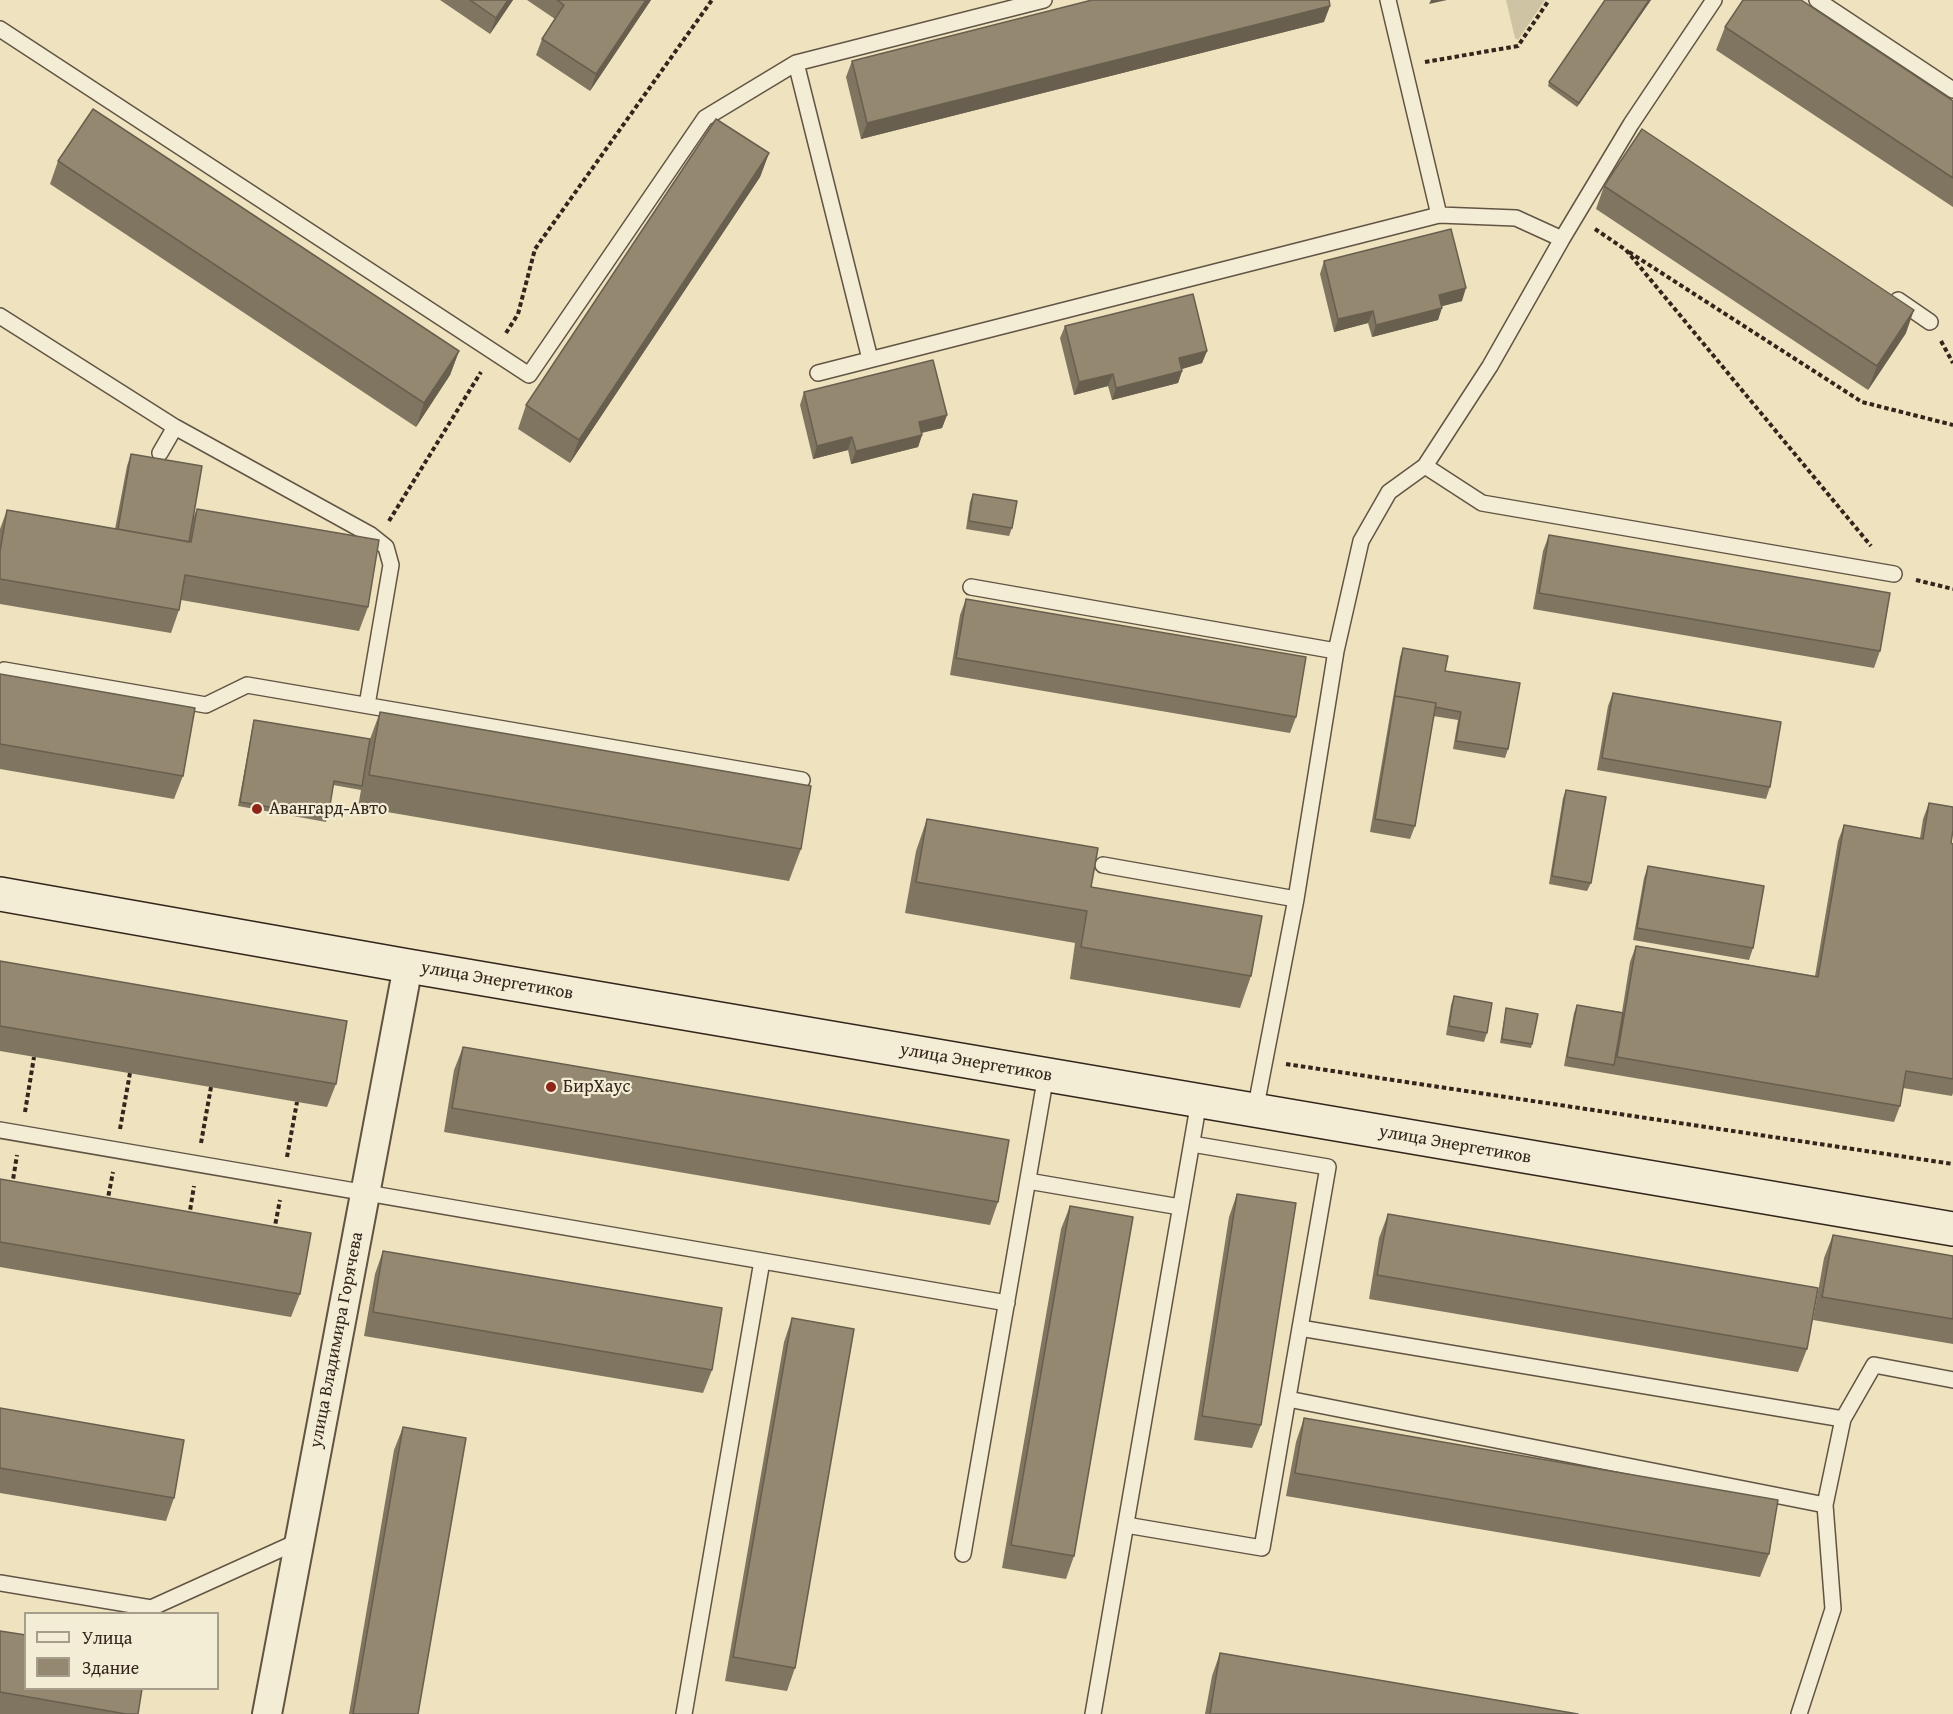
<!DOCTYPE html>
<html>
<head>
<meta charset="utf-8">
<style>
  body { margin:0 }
  #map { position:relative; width:1953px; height:1714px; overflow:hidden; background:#eee3be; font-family:"Gentium Book Plus",serif }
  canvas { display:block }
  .legend { position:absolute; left:24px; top:1612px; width:195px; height:78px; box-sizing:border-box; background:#f4edd5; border:2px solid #a79d8b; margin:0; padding:8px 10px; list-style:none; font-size:18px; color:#33251c }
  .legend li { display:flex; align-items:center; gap:12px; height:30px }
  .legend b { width:30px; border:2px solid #a79d8b }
</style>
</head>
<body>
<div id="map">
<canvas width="1953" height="1714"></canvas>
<ul class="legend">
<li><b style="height:8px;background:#f4edd5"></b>Улица</li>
<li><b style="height:16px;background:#948870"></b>Здание</li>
</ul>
</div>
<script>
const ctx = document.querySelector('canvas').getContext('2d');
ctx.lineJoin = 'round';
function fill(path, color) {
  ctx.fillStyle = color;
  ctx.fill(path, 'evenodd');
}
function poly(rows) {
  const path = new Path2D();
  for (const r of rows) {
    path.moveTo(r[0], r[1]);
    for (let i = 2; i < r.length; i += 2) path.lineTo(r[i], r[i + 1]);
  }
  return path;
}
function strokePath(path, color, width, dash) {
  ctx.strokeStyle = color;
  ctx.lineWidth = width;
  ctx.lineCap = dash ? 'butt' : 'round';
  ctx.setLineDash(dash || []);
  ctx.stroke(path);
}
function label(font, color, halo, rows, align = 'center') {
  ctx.font = font + ' "Gentium Book Plus",serif';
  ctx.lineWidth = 4.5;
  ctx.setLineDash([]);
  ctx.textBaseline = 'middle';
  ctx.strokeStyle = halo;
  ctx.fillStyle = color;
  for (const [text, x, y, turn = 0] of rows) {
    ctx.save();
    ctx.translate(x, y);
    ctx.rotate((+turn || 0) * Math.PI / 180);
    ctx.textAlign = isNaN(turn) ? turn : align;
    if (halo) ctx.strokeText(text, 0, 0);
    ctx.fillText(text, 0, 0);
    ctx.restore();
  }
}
const green = poly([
  [1506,0,1545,0,1518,40,1515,38]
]);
const path = poly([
  [1425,62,1518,46,1549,0],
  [1595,229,1626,250,1871,546],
  [1629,252,1862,402,1953,425],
  [506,333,518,314,535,249,712,0],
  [1941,341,1953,363],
  [389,521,481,372],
  [1916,580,1953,589],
  [1286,1064,1953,1164],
  [25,1112,34,1057],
  [120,1129,130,1073],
  [201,1143,211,1087],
  [287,1157,297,1102],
  [12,1186,17,1155],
  [107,1203,113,1172],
  [189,1217,194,1186],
  [274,1231,280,1200]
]);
const lane = poly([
  [1388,0,1439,215],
  [1817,0,1953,90],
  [0,29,529,375,705,118,796,63],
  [1898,300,1930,322],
  [0,316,175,427,371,535,386,547,391,565,367,705],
  [870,359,796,63,1044,0],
  [818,373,1439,215,1516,218,1562,239],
  [160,453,175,427],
  [1425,466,1482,503,1894,574],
  [971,587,1336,651],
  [4,670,206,705,247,685,802,780],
  [1103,865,1296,899],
  [1255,1111,1296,899,1336,651,1361,541,1389,492,1425,466,1490,366,1562,239,1631,124,1714,0],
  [0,1130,1007,1303],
  [1028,1181,1180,1207],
  [1300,1328,1843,1419],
  [1288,1399,1825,1505,1843,1419,1874,1365,1953,1380],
  [1126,1525,1262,1548,1300,1328,1328,1167,1192,1144],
  [963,1554,1046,1075],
  [0,1583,151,1608,299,1541],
  [684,1714,762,1261],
  [1093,1714,1199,1101],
  [1799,1714,1833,1609,1825,1505]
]);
const street = poly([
  [267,1714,408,966]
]);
const secondary = poly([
  [0,894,408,966,1953,1229]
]);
const wall = poly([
  [440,0,513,0,490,34],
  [527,0,651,0,590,91,536,55,542,39,555,19],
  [1605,0,1651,0,1577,107,1548,86,1549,82],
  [1324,22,861,139,846,77,852,61],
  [1725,27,1953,101,1953,207,1716,50],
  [769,153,760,177,570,463,518,429,526,405],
  [58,161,459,351,450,375,416,427,50,184],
  [1604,186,1906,333,1868,390,1596,209],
  [1324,261,1462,301,1442,306,1438,320,1372,337,1368,323,1334,332,1320,274],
  [1065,326,1207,351,1202,363,1182,369,1182,371,1178,383,1112,400,1108,386,1074,395,1060,338],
  [804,392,947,415,942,428,922,433,922,435,918,447,851,464,848,450,813,459,800,405],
  [131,454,192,521,197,509,368,607,359,631,181,600,179,610,171,633,0,604,0,529,7,510,115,529,127,466],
  [973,494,1012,528,1009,536,966,529,970,502],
  [1549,535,1880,651,1874,668,1533,609,1543,551],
  [966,599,1296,717,1290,733,950,675,960,615],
  [1403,648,1445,671,1508,749,1505,758,1453,749,1458,720,1433,716,1415,826,1410,839,1370,832,1400,657],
  [0,674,183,776,174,799,0,769],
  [1613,693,1770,787,1766,799,1597,770,1608,706],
  [380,712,801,849,789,881,358,807,361,790,333,785,326,822,238,806,253,724,254,720,370,739],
  [1566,790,1591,883,1587,891,1549,884,1563,798],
  [1929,803,1951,843,1953,844,1953,1093,1952,1096,1903,1088,1900,1106,1894,1122,1564,1066,1574,1013,1577,1005,1622,1012,1630,962,1636,946,1815,976,1838,841,1844,825,1920,838,1923,819],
  [927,819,1091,887,1251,976,1240,1008,1070,979,1075,943,905,913,916,851],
  [1648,866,1753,948,1749,960,1633,940,1644,878],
  [0,961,336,1084,327,1107,0,1051],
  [1454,996,1487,1033,1484,1042,1446,1035,1451,1005],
  [1506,1008,1532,1044,1531,1048,1500,1043],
  [463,1047,998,1202,990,1225,444,1132,454,1070],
  [0,1179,300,1294,291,1317,0,1267],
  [1237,1194,1261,1425,1252,1448,1194,1440,1229,1217],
  [1070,1206,1074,1556,1066,1579,1002,1568,1061,1229],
  [1388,1214,1807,1349,1798,1372,1369,1299,1379,1238],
  [1833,1235,1953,1256,1953,1344,1813,1320,1824,1258],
  [383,1251,712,1370,703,1393,364,1336,375,1274],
  [792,1318,795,1668,787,1691,725,1681,784,1342],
  [0,1408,174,1498,166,1521,0,1493],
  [1304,1418,1769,1554,1760,1577,1286,1496,1296,1442],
  [403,1427,418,1714,349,1714,394,1450],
  [0,1631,138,1714,0,1714],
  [1220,1653,1578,1714,1205,1714,1212,1676]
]);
const shadedWall = poly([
  [508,0,513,0,490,34,496,18],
  [646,0,651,0,590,91,596,74],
  [1431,0,1447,0,1429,4],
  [1649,0,1651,0,1577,107,1579,103],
  [1330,6,1324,22,861,139,867,123],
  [769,153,760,177,570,463,579,440],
  [1466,288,1462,301,1435,308,1439,295],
  [1442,308,1438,320,1372,337,1376,325],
  [1914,310,1906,333,1868,390,1877,366],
  [1373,311,1368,323,1334,332,1338,319],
  [459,351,450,375,416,427,424,403],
  [1207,351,1202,363,1175,371,1179,358],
  [1182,371,1178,383,1112,400,1116,388],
  [1113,374,1108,386,1074,395,1079,382],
  [947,415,942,428,915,434,919,422],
  [922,435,918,447,851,464,856,451],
  [852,437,848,450,813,459,817,446]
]);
const building = poly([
  [470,0,508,0,496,18,470,0],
  [557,0,646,0,596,74,542,39,564,5,557,0],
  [1092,0,1329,0,1330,6,867,123,852,61,1092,0],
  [1605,0,1649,0,1579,103,1549,82,1605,0],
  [1743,0,1801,0,1953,101,1953,178,1725,27,1743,0],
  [93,109,459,351,424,403,58,161,93,109],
  [716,119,769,153,579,440,526,405,716,119],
  [1642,129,1914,310,1877,366,1604,186,1642,129],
  [1451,229,1466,288,1439,295,1442,308,1376,325,1373,311,1338,319,1324,261,1451,229],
  [1193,294,1207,351,1179,358,1182,371,1116,388,1113,374,1079,382,1065,326,1193,294],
  [933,360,947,415,919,422,922,435,856,451,852,437,817,446,804,392,933,360],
  [131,454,202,466,189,542,118,529,131,454],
  [973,494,1017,501,1012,528,969,521,973,494],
  [197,509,379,540,368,607,185,575,179,610,0,579,0,551,7,510,191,542,197,509],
  [1549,535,1890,593,1880,651,1539,593,1549,535],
  [966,599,1306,657,1296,717,956,658,966,599],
  [1403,648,1448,656,1445,671,1520,683,1508,749,1456,741,1461,712,1435,707,1436,703,1395,696,1394,700,1403,648],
  [0,674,195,708,183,776,0,744,0,674],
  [1613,693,1781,722,1770,787,1602,758,1613,693],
  [1395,696,1436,703,1415,826,1375,819,1395,696],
  [380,712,811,786,801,849,369,775,380,712],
  [254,720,370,739,362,786,334,781,328,817,240,802,254,720],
  [1566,790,1606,797,1591,883,1552,876,1566,790],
  [1929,803,1953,807,1953,830,1951,843,1953,844,1953,1079,1906,1071,1900,1106,1617,1057,1636,946,1818,977,1844,825,1923,839,1929,803],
  [927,819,1098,848,1091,887,1262,916,1251,976,1081,947,1087,911,916,882,927,819],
  [1648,866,1764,886,1753,948,1637,928,1648,866],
  [0,961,347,1021,336,1084,0,1026,0,961],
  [1454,996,1492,1003,1487,1033,1449,1026,1454,996],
  [1577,1005,1623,1013,1614,1065,1567,1057,1577,1005],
  [1506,1008,1538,1014,1532,1044,1502,1039,1506,1008],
  [463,1047,1009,1140,998,1202,452,1108,463,1047],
  [0,1179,311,1233,300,1294,0,1242,0,1179],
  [1237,1194,1296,1203,1261,1425,1202,1416,1237,1194],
  [1070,1206,1133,1217,1074,1556,1011,1545,1070,1206],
  [1388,1214,1818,1288,1807,1349,1377,1275,1388,1214],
  [1833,1235,1953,1256,1953,1319,1822,1297,1833,1235],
  [383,1251,722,1308,712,1370,373,1312,383,1251],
  [792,1318,854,1329,795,1668,733,1657,792,1318],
  [0,1408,184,1440,174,1498,0,1468,0,1408],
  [1304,1418,1778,1500,1769,1554,1295,1473,1304,1418],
  [403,1427,466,1438,418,1714,353,1714,403,1427],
  [0,1631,26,1635,26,1689,142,1689,138,1714,126,1714,0,1692,0,1631],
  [1220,1653,1578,1714,1210,1714,1220,1653]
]);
const markers = [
  [257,809,6,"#8f2418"],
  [551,1087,6,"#8f2418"]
];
const poiNames = [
  ["Авангард-Авто",269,809],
  ["БирХаус",563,1087]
];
const streetNames = [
  ["улица Энергетиков",497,981,10],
  ["улица Энергетиков",976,1063,10],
  ["улица Энергетиков",1455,1145,10],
  ["улица Владимира Горячева",337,1340,-79]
];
fill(green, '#cec3a2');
strokePath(lane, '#625444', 18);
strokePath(street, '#625444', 32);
strokePath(secondary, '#33251c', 36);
strokePath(path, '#33251c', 4, [4.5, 3]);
strokePath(lane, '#f4edd5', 15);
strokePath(street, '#f4edd5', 28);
strokePath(secondary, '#f4edd5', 33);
fill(wall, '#7f7560');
fill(shadedWall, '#685f4e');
fill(building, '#948870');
strokePath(building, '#685f4e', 1.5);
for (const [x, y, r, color] of markers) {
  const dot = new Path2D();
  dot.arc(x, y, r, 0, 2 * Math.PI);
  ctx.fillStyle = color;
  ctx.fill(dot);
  strokePath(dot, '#f4edd5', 2);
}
label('18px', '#33251c', '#f4edd5', poiNames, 'left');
label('18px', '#33251c', '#f4edd5', streetNames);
</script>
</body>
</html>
